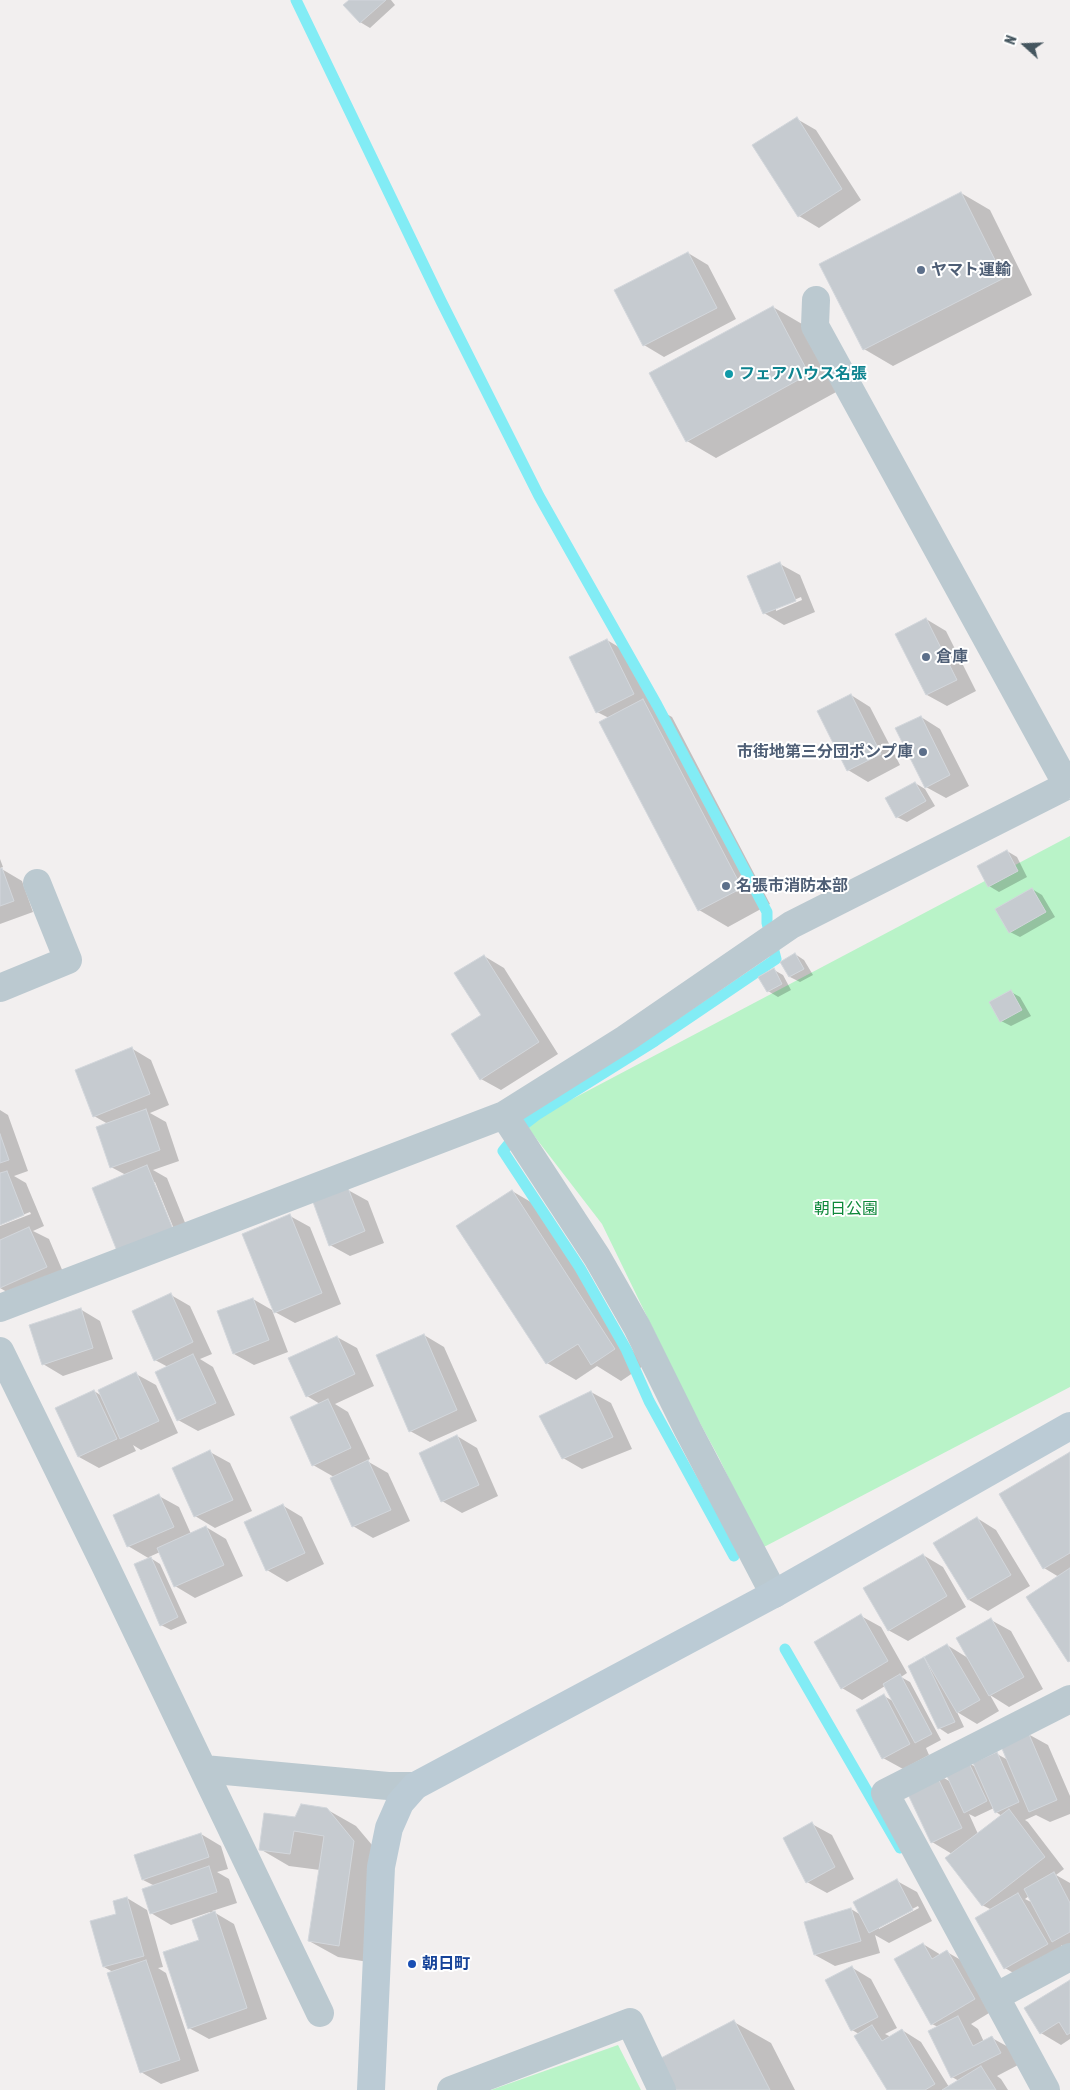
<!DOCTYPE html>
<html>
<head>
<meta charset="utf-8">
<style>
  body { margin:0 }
  #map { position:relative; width:1070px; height:2090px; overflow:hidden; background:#f2efef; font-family:"Asap Condensed",sans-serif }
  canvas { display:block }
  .north { position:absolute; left:1000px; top:20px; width:50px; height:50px; -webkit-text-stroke:4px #fff; paint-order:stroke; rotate:290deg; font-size:14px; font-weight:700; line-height:20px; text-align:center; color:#45565f }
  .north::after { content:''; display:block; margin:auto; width:18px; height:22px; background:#45565f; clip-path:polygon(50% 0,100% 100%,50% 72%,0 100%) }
</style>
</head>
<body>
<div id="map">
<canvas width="1070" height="2090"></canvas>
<div class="north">N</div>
</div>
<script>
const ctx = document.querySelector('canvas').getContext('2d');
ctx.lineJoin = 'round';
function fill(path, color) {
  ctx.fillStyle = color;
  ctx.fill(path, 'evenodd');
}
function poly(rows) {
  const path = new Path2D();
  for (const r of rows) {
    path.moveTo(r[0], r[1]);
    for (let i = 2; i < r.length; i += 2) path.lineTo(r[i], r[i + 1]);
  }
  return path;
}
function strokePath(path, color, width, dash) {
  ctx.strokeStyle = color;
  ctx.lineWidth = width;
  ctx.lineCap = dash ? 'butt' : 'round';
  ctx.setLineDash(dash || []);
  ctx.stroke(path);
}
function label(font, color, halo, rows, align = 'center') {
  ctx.font = font + ' "Asap Condensed","Noto Sans JP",sans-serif';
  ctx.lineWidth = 4;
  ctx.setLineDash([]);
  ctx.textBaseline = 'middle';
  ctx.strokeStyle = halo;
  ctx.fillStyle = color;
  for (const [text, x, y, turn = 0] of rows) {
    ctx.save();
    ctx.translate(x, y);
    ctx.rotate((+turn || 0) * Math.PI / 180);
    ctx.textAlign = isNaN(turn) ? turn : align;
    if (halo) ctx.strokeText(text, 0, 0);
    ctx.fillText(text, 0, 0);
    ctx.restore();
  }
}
const green = poly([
  [1070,836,1070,1387,762,1548,719,1458,688,1401,602,1224,525,1124],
  [618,2045,641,2090,491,2090]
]);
const shadow = poly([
  [351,0,391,0,395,5,370,28,360,22],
  [797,119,816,130,861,200,819,228,799,216],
  [961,193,990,210,1032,295,893,366,864,349],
  [688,253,708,265,736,319,664,357,644,345],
  [773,307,802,324,838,391,716,458,687,441],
  [780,564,800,575,815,612,784,625,764,613,749,576],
  [801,597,802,600,776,611,776,608],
  [926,619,946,631,976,691,947,706,927,695,897,634],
  [607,640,627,652,654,707,672,717,770,904,728,927,699,910,609,718,597,712],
  [851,695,870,707,900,765,868,782,848,770],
  [921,717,940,729,969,786,946,798,926,787],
  [915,783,925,789,935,806,907,822,897,817],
  [1007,851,1017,857,1027,877,999,892,989,886,978,866],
  [0,859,3,867,0,868,22,881,33,912,0,924],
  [1032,889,1042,895,1055,917,1020,937,1010,932],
  [795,954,804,960,813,975,800,982,790,977,782,962],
  [484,956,504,968,558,1054,501,1090,481,1079],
  [774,970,783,975,791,990,778,997,768,991,760,978],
  [1011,992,1020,997,1031,1016,1011,1026,1001,1021],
  [131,1048,151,1060,169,1105,150,1113,166,1122,179,1161,153,1170,167,1178,192,1240,138,1262,126,1175,111,1167,108,1124,94,1116],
  [153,1182,155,1182,176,1234,174,1235],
  [0,1110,8,1115,28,1171,14,1176,26,1183,44,1226,33,1231,49,1239,66,1279,19,1299,0,1288,0,1226,31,1214,30,1212,0,1224],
  [348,1190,368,1201,384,1243,350,1256,330,1245],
  [512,1191,541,1208,643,1366,621,1381,597,1366,576,1380,547,1363],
  [290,1216,310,1227,341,1304,295,1323,275,1312],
  [171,1295,190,1306,212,1354,200,1359,213,1367,235,1415,198,1431,178,1420,168,1367,155,1360],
  [253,1299,272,1310,288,1352,254,1365,234,1354,219,1312],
  [80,1309,100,1321,113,1359,63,1376,43,1364],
  [424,1335,444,1347,477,1421,430,1442,410,1431],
  [337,1337,357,1348,374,1386,335,1404,348,1412,370,1459,367,1461,388,1473,410,1521,373,1538,353,1526,334,1477,313,1465,320,1404,307,1396],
  [136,1374,156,1385,178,1433,141,1450,133,1445,136,1451,99,1468,79,1457,57,1408,94,1391,102,1396],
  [591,1392,611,1403,632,1449,582,1469,563,1458],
  [457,1436,477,1448,498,1496,462,1513,442,1501],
  [210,1452,230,1463,252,1511,215,1528,195,1516],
  [1070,1453,1070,1662,1028,1597,1059,1577,1044,1568],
  [159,1496,179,1507,191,1534,206,1527,226,1539,243,1576,195,1598,175,1586,160,1552,149,1557,160,1564,187,1623,171,1630,161,1625,150,1559,128,1546],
  [282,1505,302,1517,324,1564,287,1582,267,1570],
  [977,1518,996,1530,1030,1586,988,1611,969,1600],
  [923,1555,943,1567,966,1607,908,1641,888,1630],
  [861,1616,881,1627,907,1673,901,1677,910,1682,941,1740,926,1748,929,1755,903,1769,883,1758,884,1696,893,1701,885,1686,862,1700,842,1688,815,1642],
  [991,1620,1011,1631,1043,1689,1009,1707,990,1695,999,1711,977,1724,957,1712,964,1727,948,1734,939,1728,910,1666,947,1645,968,1658],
  [1028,1734,1048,1745,1070,1796,1070,1814,1050,1822,1036,1815,1025,1820,1028,1822,1064,1869,1056,1875,1070,1883,1070,1951,1061,1945,1067,1955,1025,1980,1005,1968,992,1910,982,1905,952,1854,932,1842,935,1773,951,1782,968,1763,976,1767,997,1754,1008,1760],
  [994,1808,996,1812,1002,1816,978,1834,969,1814,975,1817],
  [1029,1896,1033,1903,1025,1899],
  [326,1809,356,1826,383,1858,368,1962,338,1957,309,1941,320,1870,289,1866,260,1849,296,1818],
  [812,1824,832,1835,854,1879,827,1893,807,1882],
  [201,1834,221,1846,228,1869,217,1872,229,1879,237,1903,212,1911,234,1924,267,2019,209,2039,189,2028,200,1941,211,1914,210,1912,171,1925,151,1913,155,1886,143,1880],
  [897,1881,917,1892,932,1921,889,1943,875,1935,880,1953,835,1966,815,1955,851,1909,861,1915],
  [918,1906,919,1908,879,1929,879,1926],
  [127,1898,147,1910,163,1967,158,1968,166,1973,199,2071,161,2084,141,2072,113,1972,104,1967,118,1914],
  [923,1944,941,1955,947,1952,966,1963,994,2010,971,2024,978,2029,984,2042,992,2038,1012,2049,1020,2064,997,2076,1001,2079,1008,2090,889,2090,859,2034,852,2030,851,1967,871,1979,897,2028,885,2034,891,2037,902,2030,921,2042,949,2087,959,2081,952,2077,938,2027,932,2024],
  [1070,1981,1070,2039,1061,2045,1041,2033],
  [734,2022,771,2043,795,2090,677,2090]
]);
const stream = poly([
  [296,0,441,301,539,496,657,705,767,912,767,923,776,959,655,1041,538,1114,525,1124,503,1151,580,1268,626,1349,649,1401,734,1556],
  [785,1649,900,1848]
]);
const building = poly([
  [349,0,386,0,360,23,343,5,349,0],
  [797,117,842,189,798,217,752,145,797,117],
  [961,192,1004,278,863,350,819,264,961,192],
  [688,252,717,308,643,346,614,290,688,252],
  [773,306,809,374,686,442,649,373,773,306],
  [780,562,796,601,763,614,747,576,780,562],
  [926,618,957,680,926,695,895,634,926,618],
  [607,639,634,694,596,713,569,657,607,639],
  [851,694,881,754,847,771,817,711,851,694],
  [643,699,742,888,698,911,599,722,643,699],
  [921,716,950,775,925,788,895,728,921,716],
  [915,782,926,801,896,818,885,798,915,782],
  [1007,850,1018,871,988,887,977,866,1007,850],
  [2,868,14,901,0,906,0,869,2,868],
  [1032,888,1046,912,1009,933,995,909,1032,888],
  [795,953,804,969,789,977,780,962,795,953],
  [484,955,539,1042,480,1080,451,1034,481,1015,454,973,484,955],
  [774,968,782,984,767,992,758,977,774,968],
  [1011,990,1022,1010,1000,1022,989,1002,1011,990],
  [132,1047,150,1094,93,1117,75,1070,132,1047],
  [146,1109,160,1150,110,1168,96,1127,146,1109],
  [0,1134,9,1160,0,1163,0,1134],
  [147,1165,173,1229,117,1251,92,1188,147,1165],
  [7,1171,24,1215,0,1225,0,1173,7,1171],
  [348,1188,365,1231,329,1246,313,1202,348,1188],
  [512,1190,615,1349,591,1365,578,1344,546,1364,456,1226,512,1190],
  [290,1214,322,1293,274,1313,242,1234,290,1214],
  [29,1227,47,1267,0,1288,0,1240,29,1227],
  [171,1293,193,1342,154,1361,132,1311,171,1293],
  [253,1298,269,1340,233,1354,217,1311,253,1298],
  [81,1308,93,1348,42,1365,29,1325,81,1308],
  [424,1334,457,1410,409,1432,376,1355,424,1334],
  [337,1336,355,1374,306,1397,288,1358,337,1336],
  [193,1354,216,1403,177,1421,155,1372,193,1354],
  [136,1372,159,1421,120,1439,98,1390,136,1372],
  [94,1390,117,1439,78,1457,55,1408,94,1390],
  [591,1391,613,1437,562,1459,539,1416,591,1391],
  [328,1399,351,1448,312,1466,290,1417,328,1399],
  [457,1435,479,1485,441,1502,419,1453,457,1435],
  [210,1450,233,1500,194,1517,172,1468,210,1450],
  [1070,1452,1070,1553,1043,1569,999,1494,1070,1452],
  [368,1460,391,1510,352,1527,330,1478,368,1460],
  [159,1494,174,1527,127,1547,113,1515,159,1494],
  [283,1504,305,1553,266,1571,244,1522,283,1504],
  [977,1517,1011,1575,968,1600,933,1543,977,1517],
  [206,1526,224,1565,174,1587,157,1548,206,1526],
  [923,1554,947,1596,888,1631,863,1588,923,1554],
  [151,1557,178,1617,160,1626,134,1564,151,1557],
  [1070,1568,1070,1661,1068,1662,1026,1597,1070,1568],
  [861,1614,888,1661,841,1689,814,1642,861,1614],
  [991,1618,1024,1677,989,1696,956,1638,991,1618],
  [947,1644,980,1700,957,1713,924,1657,947,1644],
  [924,1657,955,1722,938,1729,908,1666,924,1657],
  [900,1674,932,1734,915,1743,883,1684,900,1674],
  [884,1694,910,1744,882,1759,856,1710,884,1694],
  [1028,1732,1057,1800,1029,1812,1000,1744,1028,1732],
  [997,1752,1019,1802,995,1813,973,1763,997,1752],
  [968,1761,987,1801,964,1813,945,1772,968,1761],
  [935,1772,962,1828,931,1843,904,1786,935,1772],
  [301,1804,327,1808,354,1841,339,1946,308,1941,324,1836,294,1831,290,1854,259,1850,264,1813,295,1817,301,1804],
  [1009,1809,1045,1857,982,1906,945,1858,1009,1809],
  [812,1822,835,1867,806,1883,783,1838,812,1822],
  [201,1833,209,1857,142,1880,134,1855,201,1833],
  [209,1866,217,1892,150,1914,142,1889,209,1866],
  [1054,1872,1070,1903,1070,1932,1052,1942,1024,1889,1054,1872],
  [897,1879,913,1910,869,1933,853,1902,897,1879],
  [1018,1893,1048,1944,1004,1969,975,1918,1018,1893],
  [127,1897,144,1956,103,1967,90,1921,116,1914,113,1901,127,1897],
  [851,1908,861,1941,814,1955,804,1922,851,1908],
  [215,1911,247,2008,188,2029,163,1952,199,1940,192,1920,215,1911],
  [923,1943,932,1959,947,1950,975,1999,931,2025,894,1959,923,1943],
  [146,1960,180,2060,140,2073,107,1973,146,1960],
  [852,1966,878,2017,851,2031,825,1980,852,1966],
  [1070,1980,1070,2033,1067,2035,1059,2022,1040,2034,1024,2008,1070,1980],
  [958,2016,973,2046,992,2036,1001,2053,951,2078,928,2031,958,2016],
  [734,2020,770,2090,675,2090,659,2059,734,2020],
  [872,2025,882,2041,902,2029,935,2084,925,2090,887,2090,854,2036,872,2025],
  [981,2066,996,2090,942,2090,981,2066]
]);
const street = poly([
  [816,300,815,326,1067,785],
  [0,988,68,960,37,883],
  [504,1115,597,1257,637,1327,688,1430,774,1594],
  [0,1308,504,1115,625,1039,791,925,1070,784],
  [0,1351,104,1563,320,2013],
  [204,1769,388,1786,415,1786],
  [997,1996,1070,1957],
  [451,2090,630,2022,662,2090],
  [1046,2090,885,1793,1070,1699]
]);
const secondary = poly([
  [371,2090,381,1867,389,1828,400,1803,415,1786,774,1594,1070,1426]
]);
const markers = [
  [921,270,5,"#5c6f8a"],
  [729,374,5,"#0f9aa8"],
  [926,657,5,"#5c6f8a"],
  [923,752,5,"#5c6f8a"],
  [726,886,5,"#5c6f8a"],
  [412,1964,5,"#1a4fb4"]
];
const serviceNames = [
  ["ヤマト運輸",931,270],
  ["倉庫",936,657],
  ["市街地第三分団ポンプ庫",913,752,"right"],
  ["名張市消防本部",736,886]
];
const cultureNames = [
  ["フェアハウス名張",739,374]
];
const parkNames = [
  ["朝日公園",846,1209]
];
const transitNames = [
  ["朝日町",422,1964]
];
fill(green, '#b9f3c8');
fill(shadow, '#0003');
strokePath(stream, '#82ecf5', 11);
fill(building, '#c6cbd0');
strokePath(building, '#d2d6db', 1);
strokePath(street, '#bbc9d0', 28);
strokePath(secondary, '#bbcbd5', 28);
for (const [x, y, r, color] of markers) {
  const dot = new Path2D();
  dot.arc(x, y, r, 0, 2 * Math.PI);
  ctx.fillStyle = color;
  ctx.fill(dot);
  strokePath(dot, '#fff', 2);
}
label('bold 16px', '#4e5e75', '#fff', serviceNames, 'left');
label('bold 16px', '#0d838f', '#fff', cultureNames, 'left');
label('16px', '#0e883a', '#fff', parkNames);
label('bold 16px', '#164399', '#fff', transitNames, 'left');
</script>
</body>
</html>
